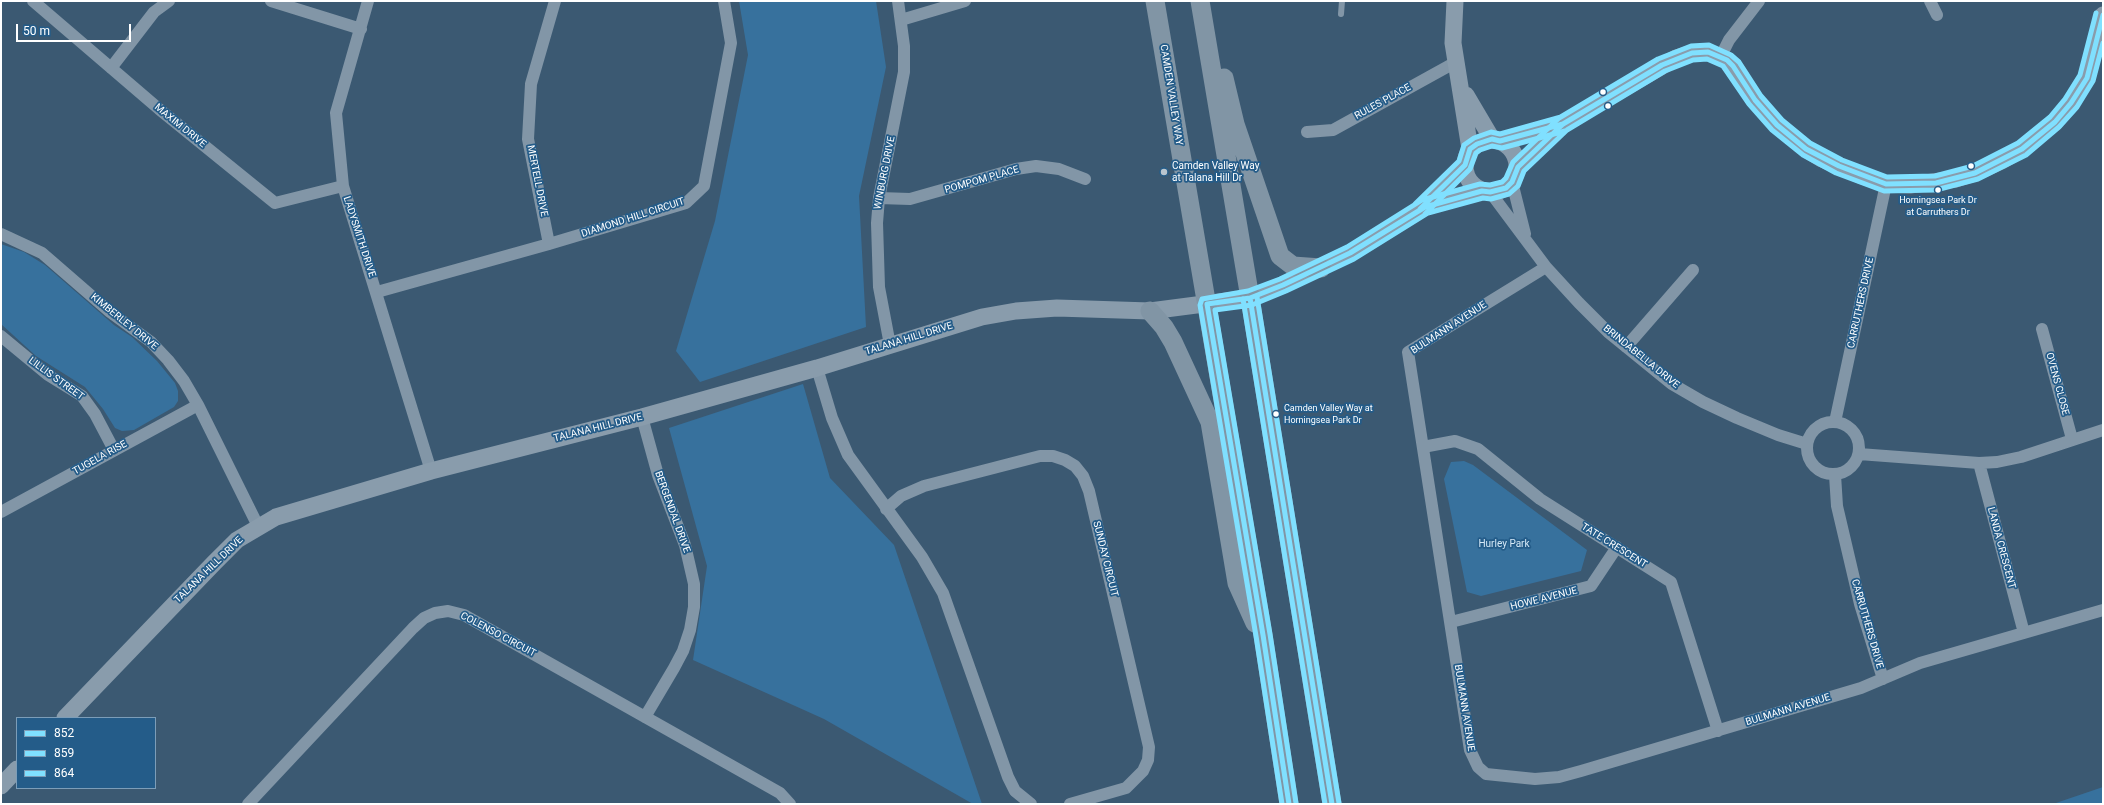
<!DOCTYPE html>
<html>
<head>
<meta charset="utf-8">
<style>
  body { margin:0 }
  #map { position:relative; width:2104px; height:805px; overflow:hidden; background:#3b5972; font-family:Roboto,sans-serif }
  canvas { display:block }
  .frame { position:absolute; inset:0; border:2px solid #fff; pointer-events:none }
  .legend { position:absolute; left:16px; top:717px; width:140px; height:72px; box-sizing:border-box; background:#245c89; border:1px solid #7c9db8; margin:0; padding:5px 7px; list-style:none; font-size:12px; color:#fff }
  .legend li { display:flex; align-items:center; gap:8px; height:20px }
  .legend b { width:20px; border:1px solid #7c9db8 }
  .scale { position:absolute; left:16px; top:24px; width:115px; height:18px; box-sizing:border-box; border:2px solid #fff; border-top:0; padding-left:5px; font-size:12px; line-height:14px; white-space:nowrap; color:#fff; -webkit-text-stroke:3px #245c89; paint-order:stroke }
</style>
</head>
<body>
<div id="map">
<canvas width="2104" height="805"></canvas>
<div class="frame"></div>
<ul class="legend">
<li><b style="height:5px;background:#80e0ff"></b>852</li>
<li><b style="height:5px;background:#80e0ff"></b>859</li>
<li><b style="height:5px;background:#80e0ff"></b>864</li>
</ul>
<div class="scale">50 m</div>
</div>
<script>
const ctx = document.querySelector('canvas').getContext('2d');
ctx.lineJoin = 'round';
function fill(path, color) {
  ctx.fillStyle = color;
  ctx.fill(path, 'evenodd');
}
function poly(rows) {
  const path = new Path2D();
  for (const r of rows) {
    if (r.length === 3) {
      path.moveTo(r[0] + r[2], r[1]);
      path.arc(r[0], r[1], r[2], 0, 2 * Math.PI);
      continue;
    }
    path.moveTo(r[0], r[1]);
    for (let i = 2; i < r.length; i += 2) path.lineTo(r[i], r[i + 1]);
  }
  return path;
}
function strokePath(path, color, width, dash) {
  ctx.strokeStyle = color;
  ctx.lineWidth = width;
  ctx.lineCap = dash ? 'butt' : 'round';
  ctx.setLineDash(dash || []);
  ctx.stroke(path);
}
function label(font, color, halo, rows, align = 'center') {
  ctx.font = font + ' Roboto,sans-serif';
  ctx.lineWidth = 3.5;
  ctx.setLineDash([]);
  ctx.textBaseline = 'middle';
  ctx.strokeStyle = halo;
  ctx.fillStyle = color;
  for (const [text, x, y, turn = 0] of rows) {
    ctx.save();
    ctx.translate(x, y);
    ctx.rotate((+turn || 0) * Math.PI / 180);
    ctx.textAlign = isNaN(turn) ? turn : align;
    if (halo) ctx.strokeText(text, 0, 0);
    ctx.fillText(text, 0, 0);
    ctx.restore();
  }
}
const green = poly([
  [739,1,876,1,886,67,859,196,866,327,700,382,676,351,715,221,748,55],
  [1,244,24,252,45,265,114,325,132,337,157,361,175,383,178,391,178,401,174,407,134,430,122,431,115,428,103,409,85,387,36,356,1,324],
  [803,384,830,478,894,545,982,804,973,804,824,719,693,660,707,566,669,428],
  [1464,461,1473,465,1587,550,1581,571,1481,596,1467,592,1444,479,1451,462],
  [2103,787,2103,804,2053,804]
]);
const lane = poly([
  [1341,14,1342,1]
]);
const street = poly([
  [33,1,159,109,275,203,343,186],
  [271,1,361,29],
  [368,1,336,113,343,186,431,471],
  [1930,1,1937,15],
  [901,20,965,1],
  [1721,56,1729,40,1759,1],
  [111,68,154,12,169,1],
  [1307,132,1333,130,1456,62],
  [1512,182,1525,234],
  [1490,192,1546,267,1579,303,1608,332,1672,384,1703,402,1737,418,1778,435,1807,444],
  [879,198,910,199,1016,169,1036,166,1059,169,1085,179],
  [1,234,42,253,110,312,151,342,168,360,184,381,198,405,258,526],
  [549,244,528,139,531,84,555,1],
  [1546,267,1408,352,1470,750,1478,767,1486,774,1535,779,1559,777,1581,771,1861,688,1920,663,2103,610],
  [377,292,549,244,686,203,704,186,731,43,724,1],
  [2042,329,2072,439],
  [1,336,48,375,82,396,95,414,114,450],
  [890,345,879,287,877,223,879,198,904,72,904,46,898,1],
  [1626,347,1693,270],
  [817,368,832,418,848,455,922,557,943,593,1008,777,1015,791,1031,804],
  [642,417,658,475,685,545,694,584,694,607,690,630,683,651,674,668,645,717],
  [1833,448,26],
  [1835,422,1886,184],
  [1423,447,1455,441,1478,449,1540,499,1671,582,1718,731],
  [1859,454,1979,463,1997,462,2021,457,2103,430],
  [1979,463,2024,633],
  [1835,475,1837,506,1860,604,1883,679],
  [886,509,901,496,924,486,1040,456,1053,456,1065,460,1075,466,1083,476,1089,491,1149,747,1148,760,1143,771,1126,788,1070,804],
  [1,512,198,405],
  [1451,622,1591,586,1617,547],
  [248,804,413,628,424,618,435,613,448,611,464,615,780,793,790,804]
]);
const secondary = poly([
  [1455,1,1453,43,1470,149],
  [1466,95,1492,139],
  [1491,166,26],
  [1500,141,1561,124],
  [1518,167,1563,124,1676,58,1692,53,1708,52,1727,60,1733,66,1755,100,1777,125,1806,149,1822,159,1862,176,1886,184,1910,185,1956,179,1975,173,2001,161,2022,149,2055,122,2071,103,2087,78,2103,15],
  [1425,207,1465,165],
  [65,718,214,563,237,540,276,517,431,471,642,417,817,368,982,317,1016,311,1057,308,1150,311,1250,298,1283,285,1350,253,1425,207,1482,191],
  [1,786,17,769]
]);
const primary = poly([
  [1155,1,1263,635,1289,804],
  [1200,1,1250,298,1332,804],
  [1224,78,1235,124,1280,256,1293,266,1321,268],
  [1150,311,1164,327,1173,342,1210,422,1237,583,1255,623]
]);
const bus1 = poly([
  [1420,209,1465,165,1470,149,1477,144,1492,139,1500,141,1563,124],
  [1250,298,1332,804],
  [1289,804,1263,635,1207,304,1250,298,1283,285,1350,253,1425,207,1482,191,1490,192,1506,188,1512,182,1518,167,1563,124,1662,65,1692,53,1708,52,1727,60,1733,66,1755,100,1777,125,1806,149,1839,166,1886,184,1936,183,1975,173,2022,149,2055,122,2071,103,2087,78,2103,15]
]);
const bus2 = poly([
  [1425,214,1470,169,1476,153,1480,150,1492,146,1502,148,1565,131],
  [1243,299,1325,804],
  [1296,803,1270,634,1215,310,1252,305,1286,291,1354,259,1428,213,1483,198,1491,199,1509,194,1518,186,1524,171,1567,130,1665,71,1693,60,1707,59,1723,66,1749,104,1772,130,1803,155,1836,173,1884,191,1936,190,1978,179,2026,155,2059,127,2077,107,2093,81,2103,43]
]);
const bus3 = poly([
  [1415,204,1459,161,1464,145,1474,138,1491,132,1500,134,1561,117],
  [1257,297,1339,803],
  [1282,804,1256,636,1200,305,1202,299,1248,291,1280,279,1347,247,1422,200,1480,184,1490,185,1502,182,1506,178,1513,162,1559,118,1658,59,1691,46,1709,45,1731,55,1739,62,1761,96,1782,120,1810,143,1842,160,1887,177,1935,176,1973,166,2018,143,2050,117,2065,99,2080,75,2096,13]
]);
const markers = [
  [1603,92,3.5,"#fff"],
  [1608,106,3.5,"#fff"],
  [1971,166,3.5,"#fff"],
  [1164,172,4,"#bac5ce"],
  [1938,190,3.5,"#fff"],
  [1276,414,3.5,"#fff"]
];
const busNames = [
  ["Horningsea Park Dr",1938,201],
  ["at Carruthers Dr",1938,213],
  ["Camden Valley Way at",1284,409,"left"],
  ["Horningsea Park Dr",1284,421,"left"]
];
const streetNames = [
  ["CAMDEN VALLEY WAY",1171,95,81],
  ["RULES PLACE",1383,102,-29],
  ["MAXIM DRIVE",180,126,39],
  ["WINBURG DRIVE",885,173,-79],
  ["POMPOM PLACE",982,180,-16],
  ["MERTELL DRIVE",537,181,79],
  ["DIAMOND HILL CIRCUIT",633,218,-18],
  ["LADYSMITH DRIVE",359,237,72],
  ["CARRUTHERS DRIVE",1861,303,-78],
  ["KIMBERLEY DRIVE",124,322,39],
  ["BULMANN AVENUE",1449,328,-33],
  ["TALANA HILL DRIVE",909,339,-17],
  ["BRINDABELLA DRIVE",1641,357,39],
  ["LILLIS STREET",56,379,36],
  ["OVENS CLOSE",2057,384,75],
  ["TALANA HILL DRIVE",598,428,-14],
  ["TUGELA RISE",100,458,-29],
  ["BERGENDAL DRIVE",672,512,70],
  ["TATE CRESCENT",1614,546,32],
  ["LANDA CRESCENT",2001,548,75],
  ["SUNDAY CIRCUIT",1105,559,76],
  ["TALANA HILL DRIVE",209,570,-44],
  ["HOWE AVENUE",1544,599,-14],
  ["CARRUTHERS DRIVE",1867,624,74],
  ["COLENSO CIRCUIT",498,635,28],
  ["BULMANN AVENUE",1464,708,81],
  ["BULMANN AVENUE",1788,710,-17]
];
const poiNames = [
  ["Camden Valley Way",1172,166],
  ["at Talana Hill Dr",1172,178]
];
const parkNames = [
  ["Hurley Park",1504,544]
];
fill(green, '#37719d');
strokePath(lane, '#8296a7', 6);
strokePath(street, '#8296a7', 12);
strokePath(secondary, '#899cac', 17);
strokePath(primary, '#8195a5', 19);
strokePath(bus1, '#80e0ff', 5);
strokePath(bus2, '#80e0ff', 5);
strokePath(bus3, '#80e0ff', 5);
for (const [x, y, r, color] of markers) {
  const dot = new Path2D();
  dot.arc(x, y, r, 0, 2 * Math.PI);
  ctx.fillStyle = color;
  ctx.fill(dot);
  strokePath(dot, '#245c89', 1.5);
}
label('9px', '#fff', '#245c89', busNames);
label('10px', '#fff', '#245c89', streetNames);
label('10px', '#fff', '#245c89', poiNames, 'left');
label('10px', '#d5e9f7', '#245c89', parkNames);
</script>
</body>
</html>
